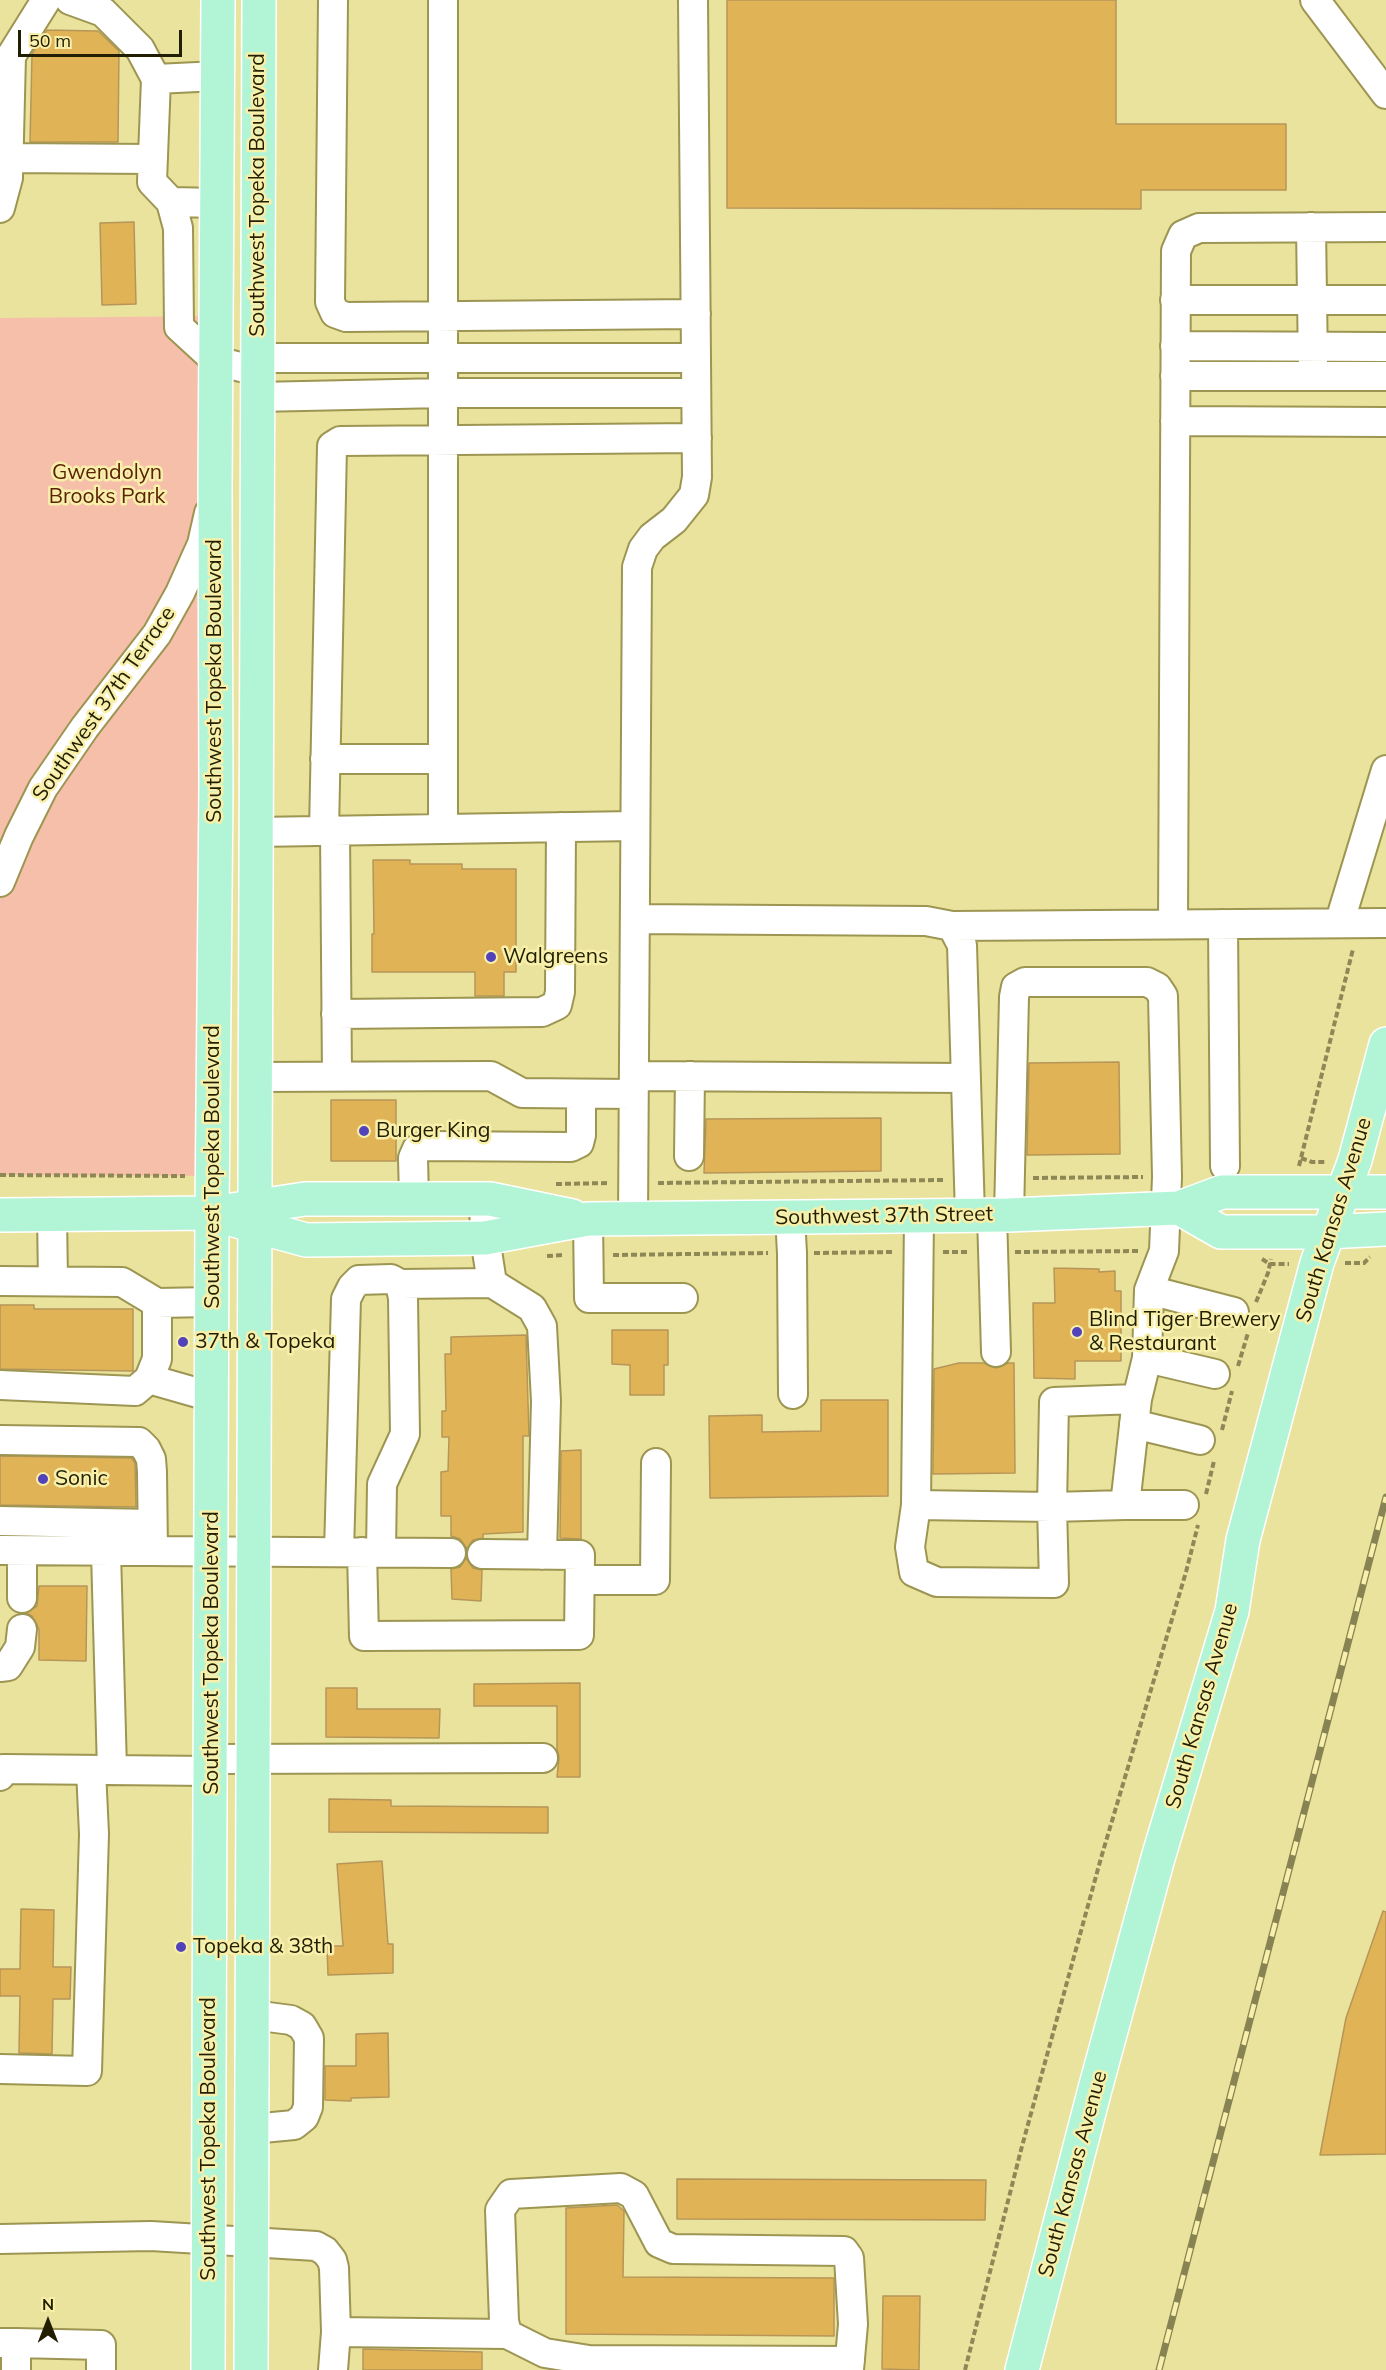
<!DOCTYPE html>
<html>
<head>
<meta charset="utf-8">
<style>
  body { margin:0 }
  #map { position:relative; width:1386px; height:2370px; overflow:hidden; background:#eae39d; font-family:Mulish,sans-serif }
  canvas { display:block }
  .north { position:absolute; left:18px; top:2292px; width:60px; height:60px; -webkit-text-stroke:4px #f8f0aa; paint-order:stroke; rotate:0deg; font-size:16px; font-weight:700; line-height:24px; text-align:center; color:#211e02 }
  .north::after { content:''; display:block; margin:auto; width:21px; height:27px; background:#211e02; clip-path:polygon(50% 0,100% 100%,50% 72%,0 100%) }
  .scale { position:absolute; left:18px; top:30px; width:164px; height:27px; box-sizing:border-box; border:3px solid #211e02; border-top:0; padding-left:8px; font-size:18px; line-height:21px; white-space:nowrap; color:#211e02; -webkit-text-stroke:4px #f8f0aa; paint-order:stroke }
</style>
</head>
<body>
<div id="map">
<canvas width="1386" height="2370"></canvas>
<div class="north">N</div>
<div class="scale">50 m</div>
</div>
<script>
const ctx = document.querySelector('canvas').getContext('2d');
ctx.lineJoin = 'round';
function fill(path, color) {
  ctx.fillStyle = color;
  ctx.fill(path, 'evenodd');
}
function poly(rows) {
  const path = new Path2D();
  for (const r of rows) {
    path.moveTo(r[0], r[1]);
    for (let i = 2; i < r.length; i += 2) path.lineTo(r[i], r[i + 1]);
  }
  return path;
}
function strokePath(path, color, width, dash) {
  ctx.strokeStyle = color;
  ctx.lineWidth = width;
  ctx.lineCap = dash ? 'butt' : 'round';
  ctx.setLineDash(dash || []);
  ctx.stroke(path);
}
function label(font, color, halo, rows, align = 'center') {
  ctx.font = font + ' Mulish,sans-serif';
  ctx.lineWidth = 5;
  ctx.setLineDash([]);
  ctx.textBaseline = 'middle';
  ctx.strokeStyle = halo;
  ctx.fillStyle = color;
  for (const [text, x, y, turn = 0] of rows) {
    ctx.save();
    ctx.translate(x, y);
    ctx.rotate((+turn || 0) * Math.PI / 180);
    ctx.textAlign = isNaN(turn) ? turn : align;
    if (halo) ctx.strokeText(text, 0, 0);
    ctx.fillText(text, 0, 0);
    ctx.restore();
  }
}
const green = poly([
  [216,316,212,1176,0,1175,0,318]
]);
const building = poly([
  [727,0,1116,0,1116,124,1286,124,1286,190,1141,190,1141,209,727,208,727,0],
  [47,30,98,31,119,51,118,142,30,142,32,54,47,30],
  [134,222,136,304,102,305,100,223,134,222],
  [373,860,410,860,410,864,462,864,462,869,516,869,516,972,504,972,504,996,475,996,475,972,372,972,372,934,374,934,373,860],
  [1119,1062,1120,1154,1027,1155,1029,1063,1119,1062],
  [331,1100,396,1100,396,1161,331,1161,331,1100],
  [881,1118,881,1171,704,1173,706,1119,881,1118],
  [1054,1268,1099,1269,1099,1272,1115,1271,1115,1291,1121,1291,1121,1361,1075,1361,1075,1379,1034,1378,1033,1303,1055,1303,1054,1268],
  [0,1305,34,1305,34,1309,133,1309,133,1371,0,1369,0,1305],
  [612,1330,668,1330,668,1365,664,1365,664,1395,630,1395,630,1365,612,1364,612,1330],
  [526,1335,529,1436,523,1436,523,1532,483,1534,483,1538,473,1540,467,1549,460,1539,451,1536,451,1516,441,1516,441,1472,448,1471,449,1437,442,1437,442,1411,446,1411,445,1354,451,1354,451,1337,526,1335],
  [959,1363,984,1363,996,1368,1008,1363,1014,1363,1015,1473,933,1474,934,1369,959,1363],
  [821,1400,888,1400,888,1496,710,1498,709,1416,762,1415,762,1432,821,1431,821,1400],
  [581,1450,581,1539,560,1538,561,1451,581,1450],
  [0,1456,132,1458,135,1463,136,1507,0,1505,0,1456],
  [466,1558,473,1568,482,1570,481,1601,452,1599,451,1569,460,1567,466,1558],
  [39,1586,87,1586,86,1661,39,1660,39,1629,32,1616,26,1613,37,1606,39,1586],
  [580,1683,580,1777,557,1777,559,1757,557,1749,557,1706,474,1706,474,1684,580,1683],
  [326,1688,357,1688,357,1709,440,1709,439,1738,326,1737,326,1688],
  [329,1799,391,1800,391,1806,548,1807,548,1833,329,1832,329,1799],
  [382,1861,388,1944,393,1944,393,1973,328,1975,327,1946,343,1946,337,1864,382,1861],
  [21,1909,54,1910,53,1967,71,1967,70,1999,53,1999,52,2054,19,2053,20,1996,0,1996,0,1969,20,1969,21,1909],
  [1383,1911,1386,1912,1386,2154,1320,2155,1346,2018,1383,1911],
  [388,2033,389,2097,351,2098,351,2101,325,2100,325,2066,356,2066,356,2034,388,2033],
  [677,2179,986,2180,985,2220,677,2219,677,2179],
  [617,2205,624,2211,623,2277,834,2278,834,2336,566,2334,566,2208,617,2205],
  [883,2296,920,2296,919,2370,882,2369,883,2296],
  [363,2349,482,2352,482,2370,363,2370,363,2349]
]);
const path = poly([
  [1301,1158,1312,1162,1326,1162],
  [1299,1166,1353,949],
  [0,1175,185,1176],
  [1033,1178,1143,1177],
  [658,1183,945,1180],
  [556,1184,609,1183],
  [943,1252,969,1252],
  [1015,1252,1140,1251],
  [814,1253,894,1252],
  [613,1255,768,1253],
  [547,1256,564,1255],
  [1262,1259,1270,1264,1289,1264],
  [1345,1263,1364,1263,1370,1257],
  [1256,1302,1268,1273,1271,1259],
  [1238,1366,1248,1333],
  [1222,1430,1232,1391],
  [1206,1494,1214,1461],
  [965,2370,1021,2150,1101,1858,1186,1572,1198,1525]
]);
const minor = poly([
  [70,0,103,12,140,49,156,79,218,76],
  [333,0,330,302,335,313,346,317,696,314],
  [1315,0,1386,94],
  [156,79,152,182,171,202,217,203],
  [8,158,153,159],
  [171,202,178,228,179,327,216,361,257,371],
  [0,208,8,178,11,56,46,0],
  [1311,227,1313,366],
  [1175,300,1386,300],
  [1175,346,1386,347],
  [258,358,696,358],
  [1175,376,1386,376],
  [257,397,443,393,696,393],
  [1175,421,1386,422],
  [325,759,443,759],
  [443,829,635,826],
  [335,830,337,1076],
  [324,831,332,446,340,441,697,438],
  [256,832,443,829,443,0],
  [0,882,19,836,43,788,85,727,157,634,180,593,202,544,209,513],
  [635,919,926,921,952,926,962,945,970,1216],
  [1343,923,1343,911,1386,770],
  [1173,924,1176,251,1183,235,1199,228,1386,227],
  [1223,924,1225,1166],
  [952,926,1386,923],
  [336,1014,542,1012,557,1005,560,992,561,827],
  [634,1076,966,1078],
  [255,1077,491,1076,522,1093,633,1094],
  [689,1156,690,1076],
  [414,1199,413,1158,417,1149,424,1146,571,1147,579,1143,581,1135,581,1094],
  [484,1199,485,1238,492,1283],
  [52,1215,53,1281],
  [992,1215,996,1352],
  [1009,1215,1014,997,1016,987,1025,982,1147,982,1157,987,1163,996,1167,1177,1164,1251,1149,1290,1147,1358,1137,1399,1125,1505,1052,1507,1054,1402,1137,1399],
  [790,1217,792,1253,793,1394],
  [588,1219,589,1298,683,1298],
  [633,1219,637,567,643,549,652,537,674,520,694,495,697,477,693,0],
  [0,1281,122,1282,157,1303,212,1302],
  [400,1284,492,1283,532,1308,542,1326,546,1401,542,1555],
  [1149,1290,1234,1312],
  [1147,1358,1215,1374],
  [149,1379,212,1397],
  [0,1385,135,1391,149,1379,157,1359,157,1303],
  [1134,1424,1200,1440],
  [0,1440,139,1442,146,1449,151,1459,152,1472,153,1551],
  [916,1505,910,1547,914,1572,937,1582,1054,1583,1052,1507,916,1505,919,1216],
  [1125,1505,1184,1505],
  [0,1521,152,1524],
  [0,1550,451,1553],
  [22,1551,22,1598],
  [106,1552,112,1770],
  [339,1552,346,1299,352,1287,359,1280,391,1279,400,1284,403,1298,405,1434,382,1484,381,1552],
  [362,1552,364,1636,579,1635,580,1555,482,1554],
  [580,1580,655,1580,656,1463],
  [0,1667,8,1666,20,1647,22,1629],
  [211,1759,543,1758],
  [0,1776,3,1769,211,1771],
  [0,2069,87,2071,94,1834,91,1770],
  [252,2129,294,2125,304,2117,308,2107,309,2038,302,2026,291,2020,253,2015],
  [0,2239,151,2236,316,2246,325,2251,332,2260,334,2268,336,2332,507,2334,504,2321,500,2210,511,2194,621,2188,634,2195,659,2243,673,2249,844,2251,849,2258,853,2324,849,2370],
  [507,2334,545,2353,589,2360,850,2361],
  [0,2343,16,2343,16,2370],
  [16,2343,101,2345,101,2370],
  [333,2370,336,2332]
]);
const major = poly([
  [1179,1208,1221,1232,1327,1232,1386,1229],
  [0,1215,212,1213,305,1199,490,1199,572,1216],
  [234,1220,306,1240,485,1238,588,1219,1009,1215,1179,1208,1222,1192,1386,1192],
  [208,2370,212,1213,216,787,215,490,218,0],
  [251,2370,259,0],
  [1022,2370,1095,2089,1158,1858,1232,1611,1243,1540,1317,1263,1355,1160,1386,1044]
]);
const rail = poly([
  [1159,2370,1386,1497]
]);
const markers = [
  [491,957,6,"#5243ba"],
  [364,1131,6,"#5243ba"],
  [1077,1332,6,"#5243ba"],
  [183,1342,6,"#5243ba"],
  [43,1479,6,"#5243ba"],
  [181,1947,6,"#5243ba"]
];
const streetNames = [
  ["Southwest Topeka Boulevard",258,195,-90],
  ["Southwest Topeka Boulevard",215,681,-90],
  ["Southwest 37th Terrace",104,704,-55],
  ["Southwest Topeka Boulevard",213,1167,-90],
  ["Southwest 37th Street",884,1216,-1],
  ["South Kansas Avenue",1334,1220,-73],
  ["Southwest Topeka Boulevard",212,1653,-90],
  ["South Kansas Avenue",1202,1706,-74],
  ["Southwest Topeka Boulevard",209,2139,-90],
  ["South Kansas Avenue",1073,2174,-75]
];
const parkNames = [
  ["Gwendolyn",107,473],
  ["Brooks Park",107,497]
];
const poiNames = [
  ["Walgreens",503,957],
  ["Burger King",376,1131],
  ["Blind Tiger Brewery",1089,1320],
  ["& Restaurant",1089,1344],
  ["37th & Topeka",195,1342],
  ["Sonic",55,1479],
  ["Topeka & 38th",193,1947]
];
fill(green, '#f6bfa9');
fill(building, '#e0b356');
strokePath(building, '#b69658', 1.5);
strokePath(minor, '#9d9552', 32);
strokePath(major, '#fff', 36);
strokePath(path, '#8e8856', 4, [6, 3]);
strokePath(minor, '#fff', 28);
strokePath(major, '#b2f4d6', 33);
strokePath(rail, '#888352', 7);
strokePath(rail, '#f8f0aa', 4.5, [14]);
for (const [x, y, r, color] of markers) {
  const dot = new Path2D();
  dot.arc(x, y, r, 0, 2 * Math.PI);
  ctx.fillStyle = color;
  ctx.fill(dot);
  strokePath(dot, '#f8f0aa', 2);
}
label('21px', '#211e02', '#f8f0aa', streetNames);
label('21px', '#5b2207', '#f8f0aa', parkNames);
label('21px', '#211e02', '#f8f0aa', poiNames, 'left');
</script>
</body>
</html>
